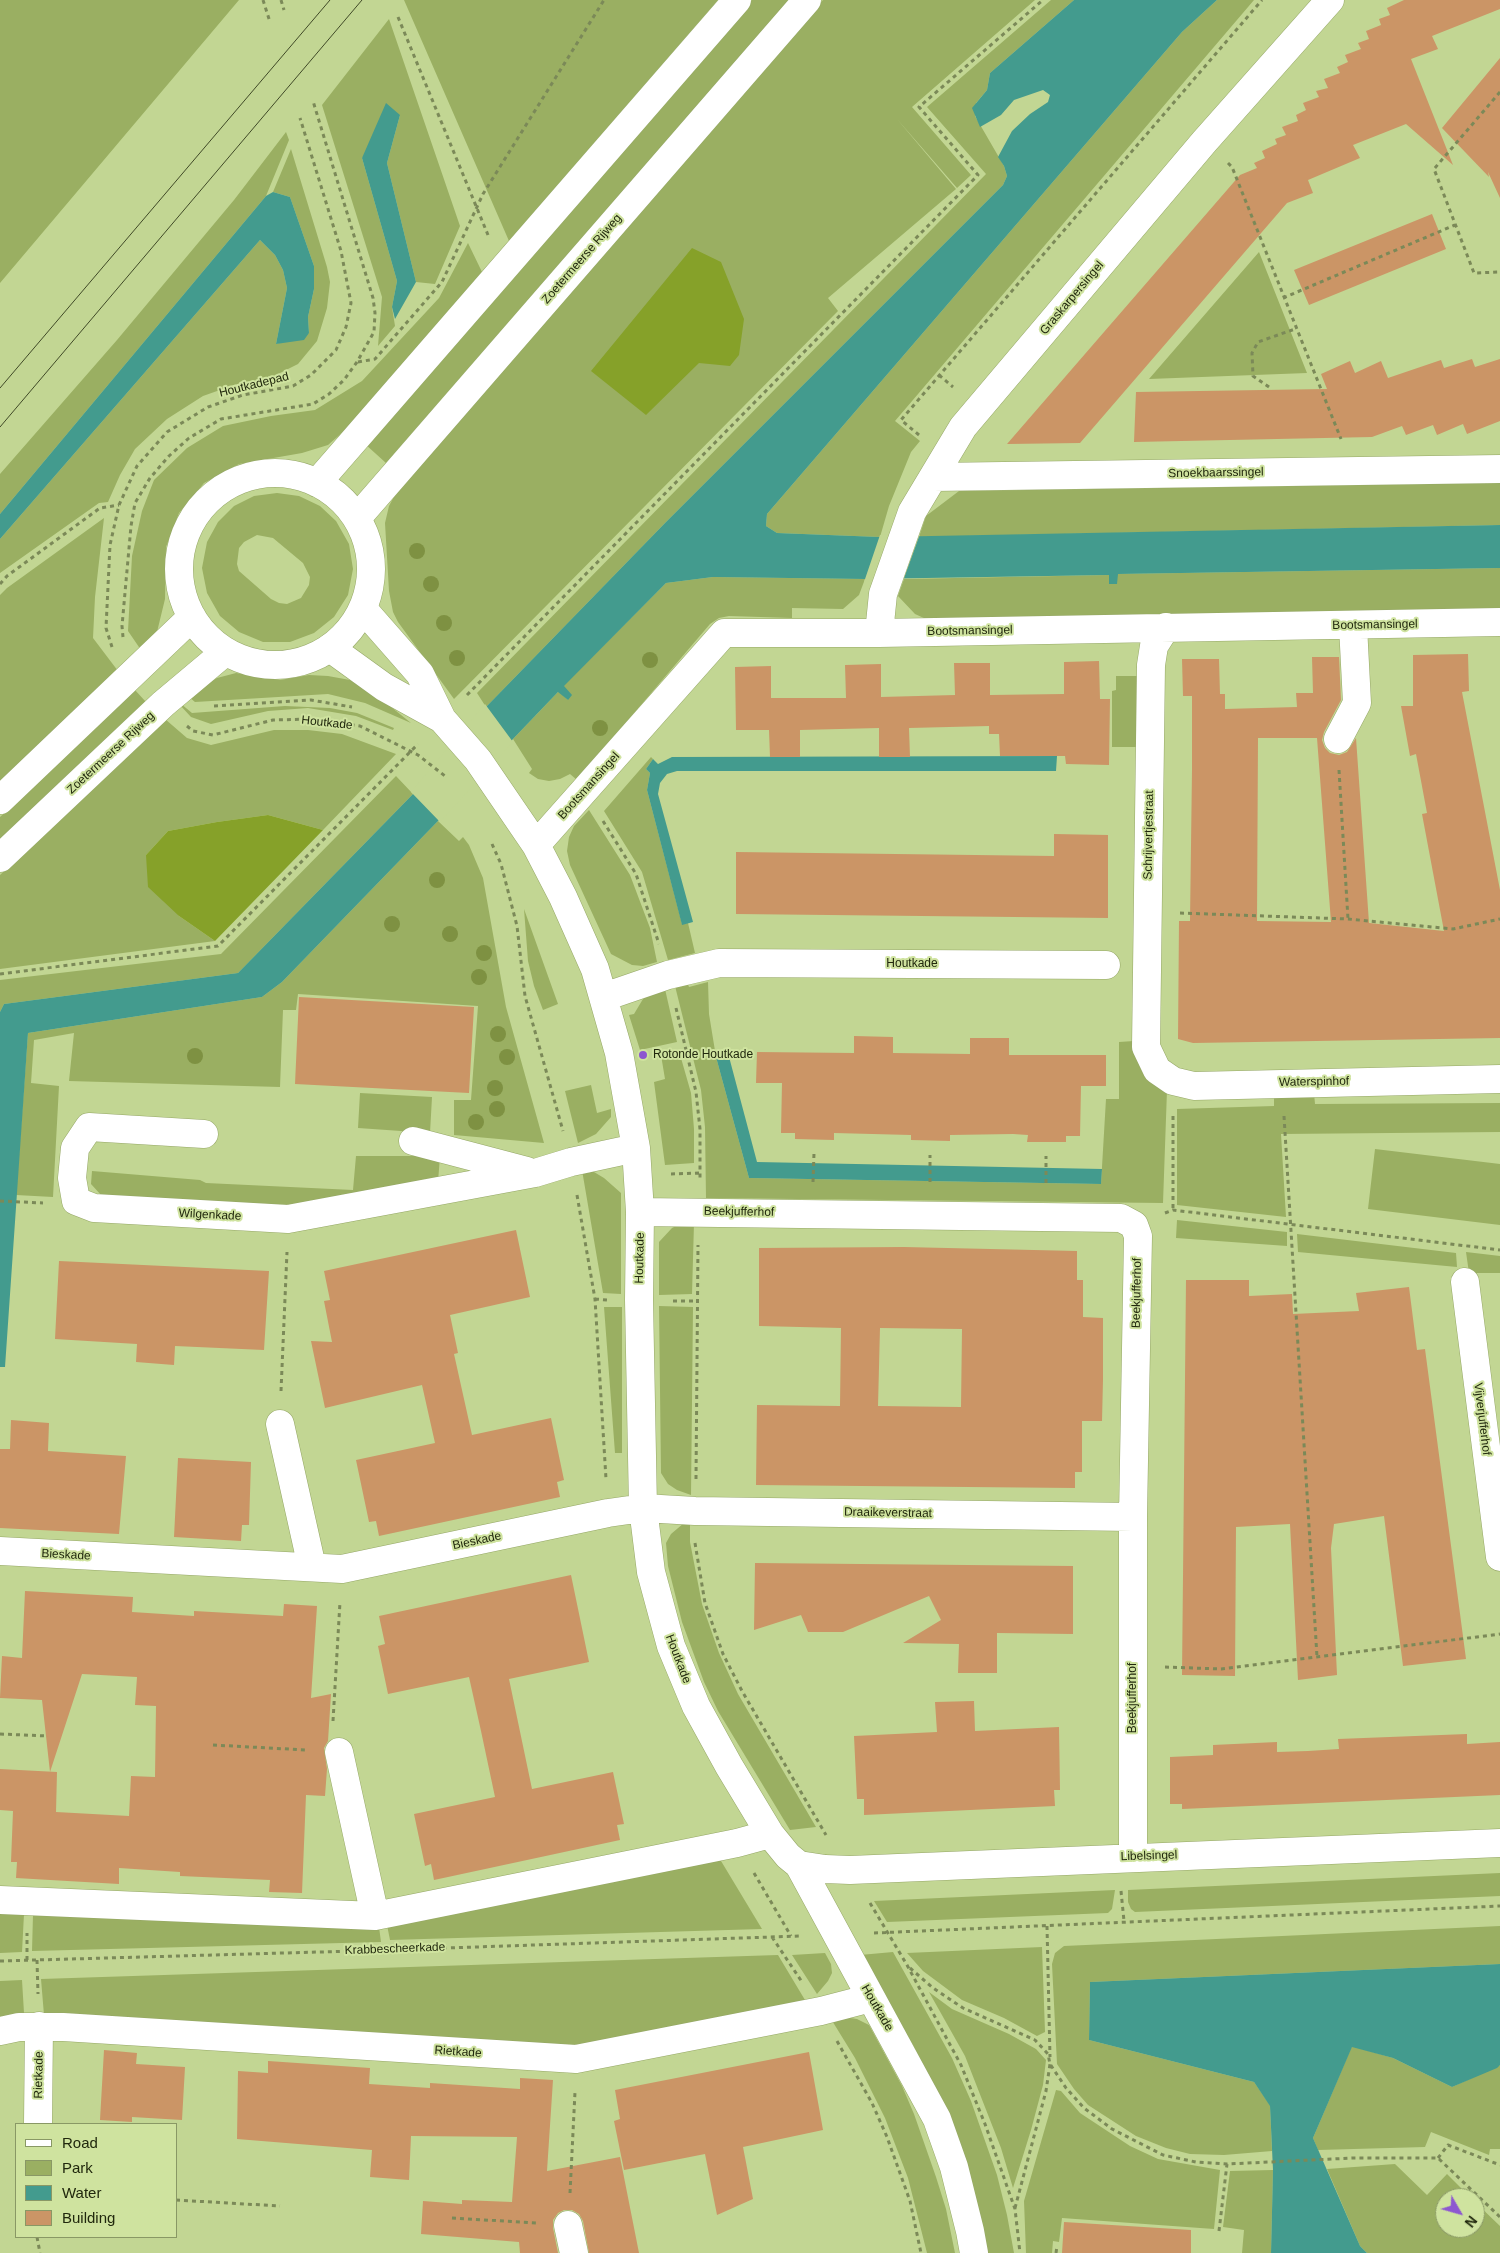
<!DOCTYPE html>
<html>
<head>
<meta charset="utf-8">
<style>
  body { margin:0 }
  #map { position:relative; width:1500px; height:2253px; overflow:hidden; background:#c2d693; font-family:Helvetica,sans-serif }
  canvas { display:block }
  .legend { position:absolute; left:15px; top:2123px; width:162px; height:115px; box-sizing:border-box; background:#cfe39f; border:1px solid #899865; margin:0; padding:6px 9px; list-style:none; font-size:15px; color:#21280d }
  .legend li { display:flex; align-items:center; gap:10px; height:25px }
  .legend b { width:25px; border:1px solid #899865 }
  .north { position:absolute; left:1435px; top:2188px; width:50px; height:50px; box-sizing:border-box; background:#cfe39f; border:1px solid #899865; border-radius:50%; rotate:128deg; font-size:14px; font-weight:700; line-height:20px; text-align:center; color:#21280d }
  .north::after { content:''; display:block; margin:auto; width:18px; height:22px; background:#8d57d0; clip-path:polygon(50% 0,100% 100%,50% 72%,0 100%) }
</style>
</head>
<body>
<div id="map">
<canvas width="1500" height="2253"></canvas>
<ul class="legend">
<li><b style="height:6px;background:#fff"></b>Road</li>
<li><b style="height:14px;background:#9aaf62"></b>Park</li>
<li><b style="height:14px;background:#439b8e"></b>Water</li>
<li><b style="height:14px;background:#cb9566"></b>Building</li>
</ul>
<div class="north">N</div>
</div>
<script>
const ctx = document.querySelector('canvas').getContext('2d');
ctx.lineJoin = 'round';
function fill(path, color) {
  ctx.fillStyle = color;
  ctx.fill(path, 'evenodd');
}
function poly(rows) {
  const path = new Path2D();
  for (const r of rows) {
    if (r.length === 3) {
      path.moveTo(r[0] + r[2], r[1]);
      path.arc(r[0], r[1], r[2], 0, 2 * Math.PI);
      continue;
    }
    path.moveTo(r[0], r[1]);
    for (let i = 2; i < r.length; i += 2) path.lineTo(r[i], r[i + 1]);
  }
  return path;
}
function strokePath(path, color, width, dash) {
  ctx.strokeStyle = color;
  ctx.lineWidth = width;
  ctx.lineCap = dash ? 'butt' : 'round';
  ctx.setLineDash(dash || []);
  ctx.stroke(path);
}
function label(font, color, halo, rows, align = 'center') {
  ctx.font = font + ' Helvetica,sans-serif';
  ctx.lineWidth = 4;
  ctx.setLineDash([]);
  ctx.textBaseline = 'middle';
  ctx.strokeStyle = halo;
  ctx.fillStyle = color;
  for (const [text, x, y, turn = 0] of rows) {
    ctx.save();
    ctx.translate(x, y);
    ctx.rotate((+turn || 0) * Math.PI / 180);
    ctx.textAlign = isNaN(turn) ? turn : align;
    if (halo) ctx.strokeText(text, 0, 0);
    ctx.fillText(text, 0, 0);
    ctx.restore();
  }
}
const green = poly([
  [0,0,239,0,0,283],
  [404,0,718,0,509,241],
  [752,0,789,0,386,463,365,444],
  [823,0,1035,0,912,107,971,175,957,188,897,119,956,189,828,298,838,311,454,699,398,622,393,612,389,591,385,523,389,506,397,491,620,231],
  [1051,0,1074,0,990,73,987,90,976,103,975,116,1004,166,1007,176,1003,185,665,523,486,707,477,693,986,174,927,107],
  [1217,0,1254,0,895,421,920,441,911,452,889,506,880,537,777,533,766,526,767,514,1182,32],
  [389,19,460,226,435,284,416,282,387,163,400,115,362,158,397,281,392,307,395,326,378,346,382,297,322,105],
  [286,132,289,140,266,196,0,514,0,474,117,340,234,200],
  [291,149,327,267,330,282,327,308,317,341,298,364,268,379,234,385,203,396,167,419,135,449,120,475,108,502,99,503,0,573,0,539,260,240,275,255,283,270,287,288,276,344,309,333,308,317,314,289,314,266,290,197,273,192],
  [468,243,482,272,344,431,328,445,302,453,239,464,204,483,179,513,166,547,165,599,157,632,141,650,128,631,132,556,142,511,154,480,187,448,223,426,271,416,315,410,362,381,439,298],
  [1259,252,1307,373,1149,379],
  [1500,483,1500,525,919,537,926,516,959,491],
  [277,493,299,496,320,506,336,521,349,544,353,569,348,595,334,617,314,633,290,642,263,642,239,632,220,616,207,593,202,568,207,542,218,522,234,506,254,496],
  [257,535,273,538,303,563,310,577,309,585,301,598,287,604,279,603,271,599,239,571,237,564,239,548,244,542],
  [104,518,95,597,93,638,118,671,0,781,0,595,7,588],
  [1500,568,1500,610,926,619,915,614,898,596,904,579,1109,575,1109,584,1117,583,1117,574],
  [713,577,865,579,859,595,843,609,792,608,792,618,729,616,719,618,710,624,577,780,570,774,560,779,549,781,538,779,529,773,532,769,513,739,559,691,568,700,563,686,666,583],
  [236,673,280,680,309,675,328,676,350,680,370,690,411,723,365,703,328,694,195,702,189,697,201,687,217,678],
  [1116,676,1139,676,1139,747,1112,747,1112,691,1116,690],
  [135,690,146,702,0,841,0,817],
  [180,703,192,713,285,706,330,708,357,713,394,728,393,730,356,716,308,708,268,711,211,724,191,717,179,704],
  [165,719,187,738,211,745,274,730,308,730,342,734,396,754,323,830,268,815,217,822,168,831,146,855,179,916,215,941,0,969,0,875],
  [651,757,653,759,646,769,650,773,647,790,682,924,688,923,695,953,668,960,642,872,604,811],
  [396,776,413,794,238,973,4,1004,0,1012,0,980,221,954],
  [589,810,630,875,650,928,657,962,643,966,632,965,611,954,570,865,567,851,569,837,574,826],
  [438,821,459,841,463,837,469,845,483,878,506,1007,544,1143,454,1135,454,1100,471,1100,478,1006,298,994,296,1010,283,1010,280,1087,69,1081,74,1033,34,1040,31,1083,59,1086,53,1197,16,1195,28,1033,262,997,282,982],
  [524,909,558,1004,543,1010,534,986,528,961],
  [687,982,689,987,708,982,709,1014,716,1057,749,1178,1101,1184,1106,1099,1119,1099,1119,1042,1134,1041,1167,1090,1163,1203,706,1198,705,1127,701,1090,675,986],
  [665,989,677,1042,640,1050,629,1015,634,1014,643,999,650,994],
  [679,1051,691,1093,694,1129,694,1163,665,1165,654,1082,665,1079,661,1055],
  [591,1085,597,1113,611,1109,611,1117,596,1134,578,1143,565,1091],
  [360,1093,432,1097,430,1133,358,1128],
  [1314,1093,1315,1104,1500,1103,1500,1132,1281,1134,1286,1217,1177,1205,1177,1109,1274,1106,1274,1094],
  [1375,1149,1500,1164,1500,1225,1368,1209],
  [356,1156,440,1156,438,1182,304,1206,101,1195,91,1184,92,1171,200,1180,206,1183,353,1190],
  [582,1170,594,1172,604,1178,621,1193,621,1294,603,1293],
  [1177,1220,1287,1232,1287,1246,1176,1238],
  [694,1223,692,1294,659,1295,659,1242,672,1228,680,1224],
  [1297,1234,1456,1253,1457,1267,1298,1252],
  [1466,1252,1500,1256,1500,1273,1469,1273],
  [659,1306,693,1307,691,1495,677,1490,668,1484,661,1473],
  [604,1307,622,1307,622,1453,615,1453],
  [684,1523,690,1523,690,1542,702,1604,719,1653,738,1694,816,1827,790,1830,718,1711,704,1682,682,1622,668,1566,666,1543,671,1534],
  [718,1856,762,1929,390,1940,387,1925],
  [1500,1873,1500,1896,1135,1912,1131,1909,1128,1902,1128,1890],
  [1115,1890,1112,1909,1108,1913,887,1922,874,1901],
  [0,1913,24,1914,22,1952,0,1953],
  [33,1915,379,1927,381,1942,32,1951],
  [1500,1926,1500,1964,1090,1982,1089,2040,1254,2082,1270,2105,1272,2151,1224,2155,1190,2154,1166,2148,1136,2136,1088,2105,1074,2089,1057,2064,1052,1964,1055,1953,1064,1946],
  [1042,1947,1045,2032,1037,2036,1004,2018,962,2000,923,1971,907,1953],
  [893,1952,952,2058,971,2101,997,2175,1007,2215,1014,2253,984,2253,932,2083,913,2045,860,1955],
  [825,1953,831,1964,832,1973,828,1981,817,1994,792,1955],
  [778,1955,805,2000,577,2046,44,2015,41,1979],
  [22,1980,24,2013,0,2018,0,1981],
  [929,1992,952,2009,1009,2034,1036,2049,1046,2060,1043,2085,1031,2130,1013,2188,1001,2148,965,2056],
  [844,2017,857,2019,869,2025,902,2086,914,2114,936,2177,946,2209,955,2253,927,2253,908,2178,885,2118,855,2058,831,2019],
  [1352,2046,1393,2058,1452,2087,1500,2065,1500,2149,1490,2149,1489,2155,1431,2132,1425,2147,1318,2150,1313,2138],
  [1056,2090,1061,2091,1080,2113,1130,2146,1158,2159,1220,2170,1214,2229,1062,2218,1059,2242,1053,2241,1052,2253,1026,2253,1024,2201],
  [1395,2164,1427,2195,1447,2174,1471,2198,1445,2198,1445,2228,1475,2228,1475,2202,1500,2226,1500,2253,1367,2253,1360,2246,1327,2169],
  [1273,2170,1271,2253,1242,2253,1244,2230,1223,2227,1230,2171]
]);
const forest = poly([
  [692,248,721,262,744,319,739,355,730,366,699,363,646,415,591,371],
  [268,815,323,830,215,941,179,916,148,887,146,855,168,831,217,822]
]);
const water = poly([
  [1074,0,1217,0,1182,32,767,514,766,526,777,533,880,537,1500,525,1500,568,1118,574,1117,584,1109,584,1109,575,865,579,713,577,666,583,564,686,572,695,568,700,558,692,513,739,438,821,282,982,262,997,28,1033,5,1367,0,1367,0,1012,4,1004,238,973,413,794,486,707,665,523,1003,185,1007,176,1004,166,998,157,1012,131,1030,114,1048,102,1050,95,1043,90,1014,100,1001,115,980,127,972,108,987,90,990,73],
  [386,103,400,115,387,163,416,282,395,319,392,307,397,281,362,158],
  [273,192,290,197,314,266,314,289,308,317,309,333,304,340,276,344,287,288,283,270,275,255,260,240,0,539,0,514,266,196],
  [1057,756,1056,771,677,771,667,774,660,783,658,794,693,922,682,925,647,790,650,773,646,769,653,759,658,764,672,757],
  [728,1053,757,1162,1102,1169,1101,1184,749,1178,716,1057],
  [1500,1964,1500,2065,1497,2068,1452,2087,1393,2058,1352,2047,1313,2138,1360,2246,1367,2253,1271,2253,1273,2170,1270,2106,1254,2082,1089,2040,1090,1982]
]);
const pier = poly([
  [920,534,903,581,864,582,880,535],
  [485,704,513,742,440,822,411,792]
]);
const building = poly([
  [1404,0,1500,0,1500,9,1432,36,1438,49,1411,59,1453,165,1406,124,1353,145,1360,158,1308,180,1313,193,1287,203,1080,443,1007,444,1240,175,1257,168,1254,163,1265,158,1262,151,1277,144,1275,139,1286,135,1282,127,1298,121,1296,115,1306,110,1303,103,1319,97,1316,91,1328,88,1324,79,1340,73,1337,67,1348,62,1345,55,1361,49,1358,43,1369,39,1366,31,1381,25,1379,19,1390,15,1387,8],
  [1500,58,1500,198,1488,172,1489,177,1442,128],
  [1432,214,1446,249,1309,305,1294,270],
  [1472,359,1475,367,1500,359,1500,421,1467,434,1463,424,1437,435,1433,425,1406,435,1402,426,1372,437,1134,442,1136,392,1327,389,1321,374,1350,361,1355,373,1381,361,1388,378,1441,360,1444,368],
  [1468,654,1469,691,1462,692,1500,890,1500,1038,1193,1043,1178,1039,1179,921,1190,921,1192,770,1192,696,1183,696,1182,659,1219,659,1220,694,1225,694,1225,709,1297,707,1296,693,1313,693,1312,657,1339,657,1341,700,1324,732,1322,740,1325,748,1330,753,1339,755,1347,752,1356,738,1369,923,1444,931,1422,814,1427,813,1416,754,1410,756,1401,706,1413,706,1413,655],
  [1258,738,1317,738,1331,922,1257,921],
  [1099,661,1100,699,1110,699,1109,765,1066,764,1065,756,1000,756,999,734,989,734,989,726,909,728,910,757,879,757,879,728,800,730,800,757,770,757,769,730,736,730,735,667,771,666,771,698,846,698,845,665,881,664,881,697,955,695,954,663,990,663,990,695,1064,694,1064,662],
  [1054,834,1108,835,1108,918,736,914,736,852,1054,856],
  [299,997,474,1007,469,1093,295,1084],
  [854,1036,893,1037,893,1053,970,1054,970,1038,1009,1038,1009,1055,1106,1055,1106,1086,1081,1086,1080,1136,1066,1136,1066,1142,1027,1142,1028,1135,1013,1134,950,1135,950,1141,911,1140,911,1135,834,1133,834,1140,795,1139,795,1133,781,1133,782,1083,756,1083,757,1052,854,1053],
  [516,1230,530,1297,450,1315,458,1353,454,1354,472,1435,551,1418,564,1480,557,1482,560,1497,379,1536,376,1521,369,1522,356,1460,435,1443,422,1385,325,1408,311,1341,332,1342,324,1301,330,1300,324,1271],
  [904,1247,1077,1251,1077,1280,1083,1280,1083,1317,1103,1318,1103,1380,1102,1421,1082,1421,1082,1472,1075,1472,1075,1488,756,1485,757,1405,840,1406,841,1328,759,1326,759,1248],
  [880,1328,962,1329,961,1407,878,1406],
  [59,1261,269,1271,264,1350,175,1346,174,1365,136,1362,137,1344,55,1339],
  [1186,1280,1249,1280,1249,1296,1292,1294,1293,1314,1359,1311,1356,1293,1409,1287,1417,1350,1425,1349,1466,1659,1403,1666,1384,1516,1334,1524,1331,1548,1337,1675,1298,1680,1290,1524,1236,1527,1235,1676,1182,1675],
  [11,1420,49,1423,48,1451,126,1456,119,1534,0,1528,0,1449,10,1449],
  [178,1458,251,1462,249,1525,242,1525,241,1541,174,1537],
  [755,1563,1073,1566,1073,1634,997,1633,997,1673,958,1673,959,1644,903,1643,941,1620,929,1596,843,1632,808,1632,801,1615,754,1630],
  [571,1575,589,1662,509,1679,532,1789,613,1772,624,1824,617,1825,620,1840,434,1880,431,1864,425,1866,414,1814,495,1797,481,1731,469,1677,388,1694,378,1646,385,1644,379,1616],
  [25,1591,133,1597,132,1612,194,1616,194,1611,283,1616,284,1604,317,1606,311,1698,331,1694,328,1741,324,1748,327,1769,325,1796,306,1795,302,1893,269,1892,270,1880,180,1876,180,1872,119,1868,119,1884,16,1878,17,1862,11,1862,13,1811,0,1810,0,1769,57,1772,56,1812,129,1816,131,1776,155,1777,156,1706,135,1705,137,1677,82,1674,50,1772,42,1700,0,1698,2,1656,22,1658],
  [974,1701,975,1731,1059,1727,1060,1790,1054,1790,1055,1806,864,1815,864,1799,857,1799,854,1736,937,1732,935,1702],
  [1467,1734,1467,1744,1500,1742,1500,1795,1182,1809,1182,1804,1170,1804,1170,1757,1213,1755,1213,1745,1277,1742,1277,1752,1308,1751,1339,1749,1338,1739],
  [104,2050,137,2053,136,2064,185,2067,182,2120,132,2117,132,2122,100,2120],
  [809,2052,823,2130,743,2147,753,2199,717,2215,705,2154,624,2170,614,2121,620,2119,615,2090],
  [268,2061,370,2068,369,2084,430,2088,430,2083,520,2089,520,2078,553,2080,547,2171,620,2157,639,2253,589,2253,583,2221,579,2214,572,2210,564,2210,558,2213,553,2220,553,2228,558,2253,520,2253,519,2242,421,2234,423,2201,462,2204,462,2200,512,2202,517,2137,411,2136,409,2180,370,2177,372,2150,237,2139,238,2071,268,2073],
  [1064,2222,1191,2230,1191,2253,1062,2253]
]);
const path = poly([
  [263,0,270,22],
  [281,0,284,10],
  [398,17,488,235],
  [1500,92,1434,169,1474,273,1500,272],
  [1228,163,1232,167,1341,439],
  [1283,298,1455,225],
  [358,362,375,359,442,282,483,194,604,0],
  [939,375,953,387],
  [1269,387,1253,376,1252,353,1258,342,1295,329],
  [919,435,901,420,1262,0],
  [0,584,7,576,100,508,119,505],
  [123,637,122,626,131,526,135,503,150,478,169,456,189,438,221,419,313,404,329,394,344,380,357,362,374,332,375,313,373,298,313,101],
  [112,647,106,628,110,545,119,505,137,466,167,432,208,407,243,395,293,386,311,375,336,350,346,327,351,303,341,251,300,118],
  [467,695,978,175,919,107,1043,0],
  [214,706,311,700,352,707],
  [187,726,193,731,213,735,273,720,313,719,360,726,418,755,445,776],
  [1339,770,1348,919],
  [603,821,636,874,659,944],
  [492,844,501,864,517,926,525,996,563,1131],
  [1180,913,1348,919,1453,929,1500,919],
  [0,974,218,946,418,744],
  [676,1008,696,1092,700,1129,700,1179],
  [1173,1116,1173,1210],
  [1284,1116,1317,1657],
  [671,1174,701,1173],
  [813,1182,814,1153],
  [930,1182,930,1155],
  [1046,1183,1046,1156],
  [577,1195,595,1299,606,1479],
  [0,1201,43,1203],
  [1165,1213,1173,1210,1500,1250],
  [595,1299,607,1300],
  [673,1301,697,1301],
  [281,1391,287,1252],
  [696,1479,698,1245],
  [695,1543,705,1603,723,1654,742,1691,826,1835],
  [1165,1667,1221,1669,1500,1634],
  [333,1721,340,1602],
  [0,1734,48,1736],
  [213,1745,306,1750],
  [754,1873,791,1936],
  [1121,1891,1124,1921],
  [870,1903,907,1965,961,2065,985,2124,1015,2209,1020,2253],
  [1047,1926,1050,2057],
  [874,1933,1500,1906],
  [772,1937,802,1982],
  [387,1950,800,1936],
  [27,1960,27,1933],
  [37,1960,38,1994],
  [0,1961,355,1951],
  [910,1968,933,1988,963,2008,1035,2040,1048,2054,1050,2064,1066,2088,1084,2108,1112,2129,1163,2155,1196,2162,1227,2164,1353,2158,1438,2158,1500,2217],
  [837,2041,872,2103,887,2137,910,2201,921,2253],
  [1438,2158,1448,2145,1500,2165],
  [570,2193,575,2092],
  [176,2200,280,2206],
  [1015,2208,1046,2091,1050,2064],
  [452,2218,536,2223],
  [1219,2231,1227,2164],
  [37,2237,40,2253],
  [1056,2253,1057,2246]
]);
const minor = poly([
  [933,477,1500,469],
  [363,609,420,674,442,719],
  [1166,627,1154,646,1151,665,1146,1047,1157,1070,1173,1081,1194,1086,1500,1079],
  [879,633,883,594,912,512,963,427,1204,142,1330,0],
  [330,648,384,687,442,719,478,760,536,845,563,897,595,969,619,1053,636,1148,640,1212,639,1300,643,1508,651,1572,671,1646,696,1706,729,1766,770,1834,788,1856,799,1865,937,2119,954,2167,970,2231,974,2253],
  [1338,739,1357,703,1353,626],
  [536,845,724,633,879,633,1500,622],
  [604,997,668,975,719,963,1106,965],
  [204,1134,89,1127,75,1148,72,1178,76,1201,94,1208,288,1219,535,1173,571,1162,636,1148],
  [413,1141,527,1171],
  [640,1212,1121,1218,1134,1225,1138,1236,1133,1517,1133,1857],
  [1465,1282,1500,1557],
  [280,1424,312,1567],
  [0,1551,342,1569,608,1513,643,1508,695,1511,1133,1517],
  [339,1752,375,1916],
  [799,1865,825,1869,850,1870,1500,1843],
  [0,1900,375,1916,737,1843,770,1834],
  [0,2031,19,2027,63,2027,576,2059,821,2011,871,1998],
  [38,2124,39,2026],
  [568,2225,574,2253]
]);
const major = poly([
  [275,569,96],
  [317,483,737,0],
  [357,518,807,0],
  [0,800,192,617],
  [0,858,163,704,225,652]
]);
const tram = poly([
  [0,388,330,0],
  [0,427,362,0]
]);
const trees = [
  [417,551],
  [431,584],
  [444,623],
  [457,658],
  [650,660],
  [600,728],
  [437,880],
  [392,924],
  [450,934],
  [484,953],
  [479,977],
  [498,1034],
  [195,1056],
  [507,1057],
  [495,1088],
  [497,1109],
  [476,1122]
];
const markers = [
  [643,1055,5,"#8d57d0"]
];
const streetNames = [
  ["Zoetermeerse Rijweg",582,259,-49],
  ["Graskarpersingel",1072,298,-50],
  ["Houtkadepad",254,385,-14],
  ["Snoekbaarssingel",1216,473,-1],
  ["Bootsmansingel",1375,625,-1],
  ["Bootsmansingel",970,631,-1],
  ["Houtkade",327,723,6],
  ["Zoetermeerse Rijweg",111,753,-43],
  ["Bootsmansingel",589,786,-48],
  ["Schrijvertjestraat",1149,835,-89],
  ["Houtkade",912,964],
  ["Waterspinhof",1314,1082,-1],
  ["Beekjufferhof",739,1212,1],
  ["Wilgenkade",210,1215,3],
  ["Houtkade",640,1258,-89],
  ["Beekjufferhof",1137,1293,-89],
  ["Vijverjufferhof",1482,1419,83],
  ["Draaikeverstraat",888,1513,1],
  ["Bieskade",477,1541,-12],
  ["Bieskade",66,1555,3],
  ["Houtkade",678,1659,69],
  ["Beekjufferhof",1133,1698,-90],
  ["Libelsingel",1149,1856,-2],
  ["Krabbescheerkade",395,1949,-2],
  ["Houtkade",877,2008,60],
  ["Rietkade",458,2052,4],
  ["Rietkade",39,2075,-89]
];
const poiNames = [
  ["Rotonde Houtkade",653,1055]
];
fill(green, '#9aaf62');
fill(forest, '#86a129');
fill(water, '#439b8e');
fill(pier, '#c2d693');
fill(building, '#cb9566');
strokePath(minor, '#95a766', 29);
strokePath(major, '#95a766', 29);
strokePath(path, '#7b8958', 3, [4, 4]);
strokePath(minor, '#fff', 28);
strokePath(major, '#fff', 28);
strokePath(tram, '#404a27', 1);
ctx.fillStyle = '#7e9142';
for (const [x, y] of trees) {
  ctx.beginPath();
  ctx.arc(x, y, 8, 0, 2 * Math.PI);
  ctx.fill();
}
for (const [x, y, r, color] of markers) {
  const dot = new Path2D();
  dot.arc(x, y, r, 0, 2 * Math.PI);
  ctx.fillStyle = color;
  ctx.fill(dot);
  strokePath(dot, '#cfe39f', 2);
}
label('12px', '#21280d', '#cfe39f', streetNames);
label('12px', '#21280d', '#cfe39f', poiNames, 'left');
</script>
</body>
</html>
